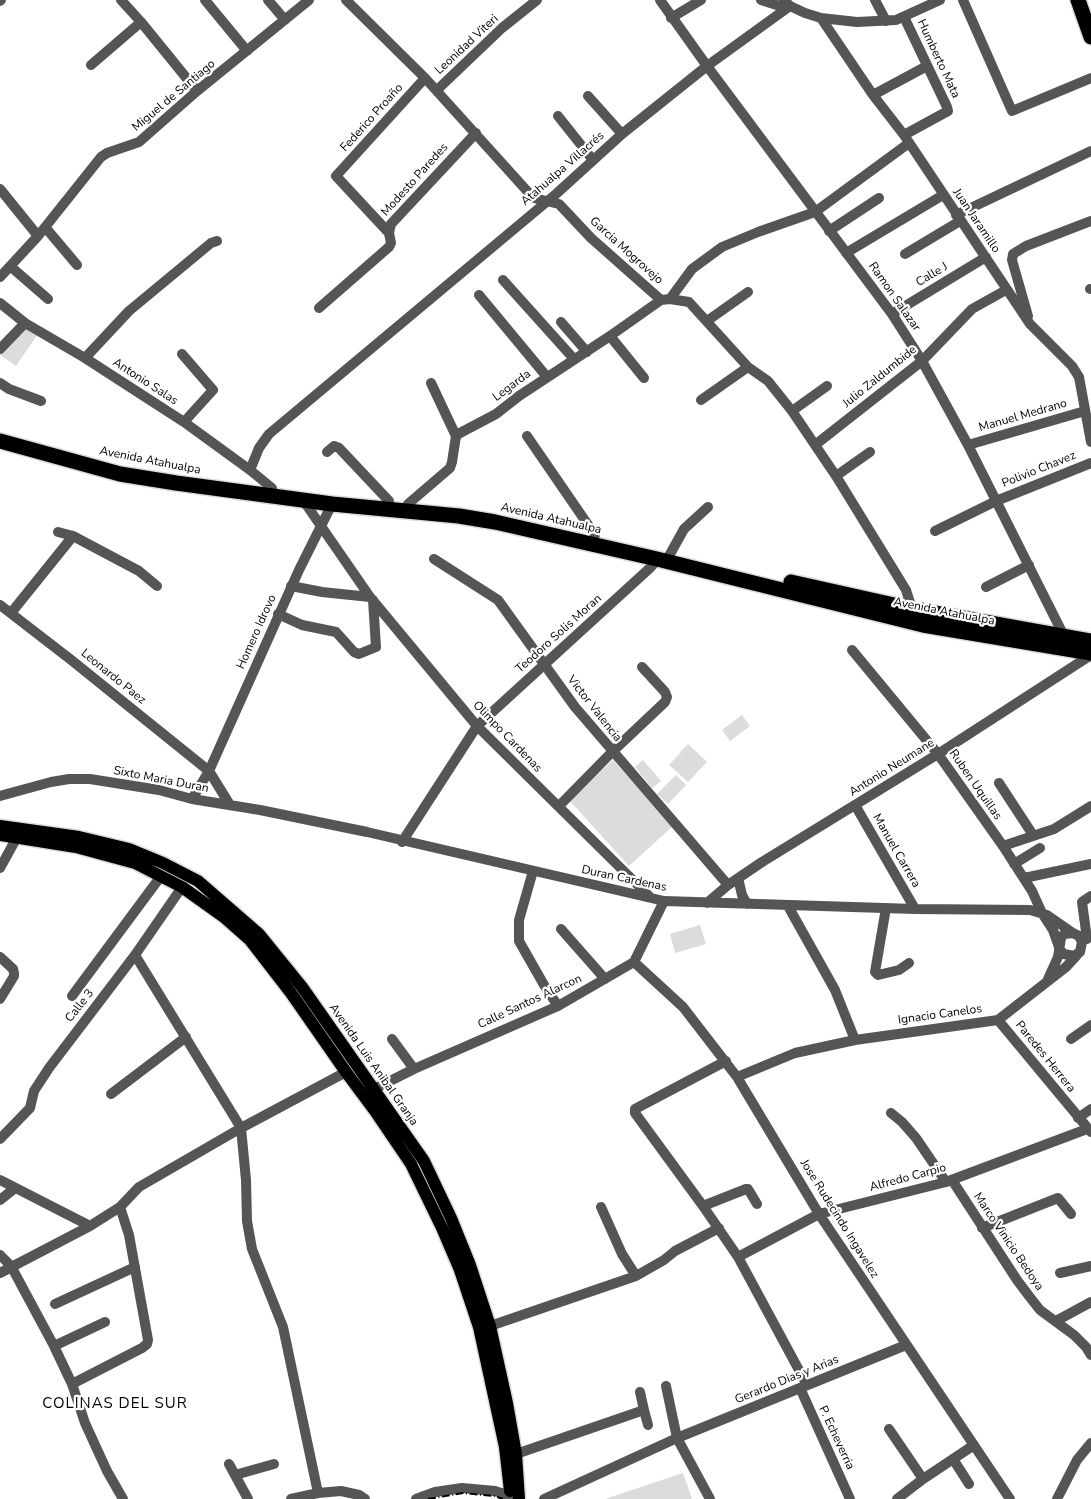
<!DOCTYPE html>
<html>
<head>
<meta charset="utf-8">
<style>
  body { margin:0 }
  canvas { display:block; background:#fff }
</style>
</head>
<body>
<canvas width="1091" height="1499"></canvas>
<script>
const ctx = document.querySelector('canvas').getContext('2d');
ctx.lineJoin = 'round';
function fill(path, color) {
  ctx.fillStyle = color;
  ctx.fill(path, 'evenodd');
}
function poly(rows) {
  const path = new Path2D();
  for (const r of rows) {
    path.moveTo(r[0], r[1]);
    for (let i = 2; i < r.length; i += 2) path.lineTo(r[i], r[i + 1]);
  }
  return path;
}
function strokePath(path, color, width, dash) {
  ctx.strokeStyle = color;
  ctx.lineWidth = width;
  ctx.lineCap = dash ? 'butt' : 'round';
  ctx.setLineDash(dash || []);
  ctx.stroke(path);
}
function label(font, color, halo, rows, align = 'center') {
  ctx.font = font + ' "Nunito Sans",sans-serif';
  ctx.lineWidth = 4.5;
  ctx.setLineDash([]);
  ctx.textBaseline = 'middle';
  ctx.strokeStyle = halo;
  ctx.fillStyle = color;
  for (const [text, x, y, turn = 0] of rows) {
    ctx.save();
    ctx.translate(x, y);
    ctx.rotate((+turn || 0) * Math.PI / 180);
    ctx.textAlign = isNaN(turn) ? turn : align;
    if (halo) ctx.strokeText(text, 0, 0);
    ctx.fillText(text, 0, 0);
    ctx.restore();
  }
}
const green = poly([
  [24,328,38,334,16,366,0,355,0,352],
  [742,715,750,726,730,741,722,730],
  [688,744,707,762,688,782,669,765,679,754,683,757,679,753],
  [613,760,673,826,629,866,569,800],
  [643,760,661,781,652,788,635,767],
  [676,775,686,785,668,804,657,794],
  [700,925,706,944,675,953,670,934],
  [683,1473,692,1499,605,1499]
]);
const minor = poly([
  [121,0,141,22,197,91],
  [205,0,247,51],
  [268,0,285,20],
  [346,0,425,78,528,192,534,198,559,204,591,238,661,300],
  [660,0,707,66,892,314,922,361,968,445,1064,636],
  [761,0,786,8],
  [784,0,790,6,805,13,821,18,857,22,896,20,940,0],
  [875,0,886,21],
  [963,0,1012,111,1091,78],
  [0,1,1,0],
  [671,18,701,0],
  [821,18,873,95,904,135,1030,324,1072,366,1079,377,1091,442],
  [91,65,141,22],
  [437,90,502,28,537,0],
  [873,95,927,66],
  [588,96,622,134],
  [558,116,593,160],
  [904,135,948,111,947,107,904,17],
  [0,189,38,236],
  [956,215,1091,151],
  [45,227,77,265],
  [829,231,879,198],
  [389,233,336,176,425,78],
  [846,253,943,195],
  [905,254,960,221],
  [10,266,48,299],
  [0,277,38,236,101,157,107,153,139,142,197,91,309,0],
  [503,280,574,359],
  [1090,289,1091,289],
  [479,295,547,377],
  [670,299,692,269,722,247,758,232,815,212,909,143],
  [0,303,25,323,85,358,184,422,250,470,272,488],
  [319,308,389,247,391,243,389,233,391,224,476,133],
  [892,314,986,257],
  [1028,316,1012,260,1013,254,1026,246,1091,221],
  [707,321,748,292],
  [561,322,587,352],
  [610,336,644,378],
  [0,349,25,323],
  [182,354,213,390,184,422],
  [85,358,129,311,211,243,217,241],
  [0,383,9,389,41,401],
  [431,383,456,436],
  [701,400,748,367],
  [792,411,827,386],
  [527,436,595,535],
  [815,445,922,361,972,309,1006,290],
  [968,445,1085,411],
  [327,452,334,446,339,448,389,501],
  [250,470,259,448,269,434,556,194,622,134,707,66,790,6],
  [836,476,870,452],
  [303,500,370,597],
  [406,511,408,504,450,468,452,462,456,436,460,433,496,414,519,396,610,336,661,300,670,299,689,302,748,367,768,381,792,411,836,476,906,590,912,609],
  [935,531,996,501,1091,463],
  [58,532,73,536],
  [669,556,684,529,708,507],
  [434,559,498,600,575,707,728,885],
  [291,586,322,592,370,597,477,726,651,898],
  [986,587,1029,565],
  [0,605,70,659,209,771,230,805],
  [11,613,73,536,139,571,157,586],
  [278,614,302,625,336,632,354,652,359,654,376,647,373,600],
  [852,650,938,754,1003,846,1032,891,1042,913,1053,930,1059,947],
  [999,783,1033,835],
  [0,796,51,782,69,779,90,779,159,790,192,799,260,810,367,832,664,901,915,909,1030,910,1047,915,1073,933],
  [192,799,209,771,299,570,332,504],
  [855,805,915,909],
  [559,806,612,752,665,702,667,697,665,692,642,667],
  [402,842,477,726,651,567,657,559],
  [1003,846,1054,829,1091,806],
  [1014,864,1040,848],
  [0,868,16,839],
  [533,871,519,920,519,941,544,985,558,1006],
  [738,878,742,895,747,904],
  [1024,878,1091,864],
  [707,903,728,885,762,862,938,754,1091,655],
  [788,906,835,990,855,1040],
  [886,908,875,972,878,975,899,970,909,963],
  [561,929,605,979],
  [1087,939,1082,902,1091,896],
  [135,955,241,1128,246,1180,247,1221,252,1249,283,1327,318,1493],
  [0,957,13,969,14,973,14,976,0,999],
  [634,962,683,1007,737,1077,819,1214,1010,1499],
  [1048,979,1058,957,1061,938,1064,934,1073,933,1079,936,1082,942,1080,952,1074,956,1064,954,1059,949],
  [72,996,161,876],
  [998,1020,1091,1132],
  [392,1039,414,1069],
  [1071,1039,1091,1025],
  [726,1061,635,1109,635,1113,703,1206,738,1257,807,1385],
  [737,1077,795,1053,855,1040,998,1020,1066,967,1077,955],
  [374,1089,414,1069,558,1006,634,962,664,901],
  [111,1094,186,1037],
  [891,1113,902,1122,916,1138,946,1182],
  [1078,1118,1091,1109],
  [0,1139,30,1108,34,1091,49,1068,135,955,182,887],
  [0,1180,90,1226],
  [952,1180,1017,1280,1029,1296,1040,1310,1074,1335,1086,1347,1091,1355],
  [0,1200,15,1188],
  [703,1206,746,1189,748,1189,757,1204],
  [601,1207,622,1254,636,1276],
  [982,1228,1058,1198,1071,1214],
  [0,1255,11,1266,54,1346,72,1384,85,1423,107,1471,123,1499],
  [738,1257,819,1214,946,1182,1087,1129],
  [0,1273,90,1226,120,1207,139,1187,241,1128,346,1072],
  [1060,1273,1091,1266],
  [55,1304,135,1267],
  [1056,1321,1091,1302],
  [490,1326,636,1276,664,1260,675,1251,719,1228],
  [54,1346,105,1322],
  [72,1384,142,1348,147,1344,148,1340,129,1235,120,1207],
  [666,1386,677,1438,710,1499],
  [800,1388,850,1499],
  [644,1410,648,1425],
  [889,1429,923,1479],
  [516,1454,644,1410,640,1392],
  [953,1459,969,1484],
  [229,1464,248,1499],
  [235,1475,274,1464],
  [291,1499,318,1493,341,1491,359,1495,365,1499],
  [416,1499,435,1492,462,1488,495,1491,517,1498],
  [544,1499,677,1438,906,1345],
  [897,1499,923,1479,974,1445],
  [1057,1499,1077,1460,1091,1443]
]);
const major = poly([
  [0,826,79,837,129,849,163,863,198,881,259,934,302,987,424,1161,451,1218,470,1265,490,1326,507,1403,516,1454,519,1499],
  [0,835,76,847,135,863,182,887,224,917,250,940,291,993,346,1072,375,1111,411,1164,442,1228,460,1270,479,1327,505,1447,510,1491]
]);
const highway = poly([
  [1078,0,1091,37],
  [0,441,120,474,176,483,332,504,459,516,495,522,657,559,923,625,1091,653],
  [791,582,912,609,1091,641]
]);
const rail = poly([
  [428,1499,463,1493,494,1496,503,1499]
]);
const streetNames = [
  ["Leonidad Viteri",467,45,-43],
  ["Humberto Mata",938,59,65],
  ["Miguel de Santiago",174,96,-40],
  ["Federico Proaño",372,118,-48],
  ["Atahualpa Villacrés",563,169,-41],
  ["Modesto Paredes",415,180,-48],
  ["Juan Jaramillo",976,221,56],
  ["Garcia Mogrovejo",626,251,42],
  ["Calle J",932,275,-31],
  ["Ramon Salazar",894,297,55],
  ["Julio Zaldumbide",880,377,-39],
  ["Antonio Salas",145,382,33],
  ["Legarda",512,386,-37],
  ["Manuel Medrano",1023,416,-16],
  ["Avenida Atahualpa",150,461,11],
  ["Polivio Chavez",1039,470,-22],
  ["Avenida Atahualpa",551,519,13],
  ["Avenida Atahualpa",944,612,11],
  ["Homero Idrovo",257,632,-66],
  ["Teodoro Solis Moran",559,634,-42],
  ["Leonardo Paez",113,677,39],
  ["Victor Valencia",594,709,52],
  ["Olimpo Cardenas",507,737,46],
  ["Antonio Neumane",892,768,-32],
  ["Sixto Maria Duran",161,780,11],
  ["Ruben Uquillas",975,785,55],
  ["Manuel Carrera",896,851,60],
  ["Duran Cardenas",624,879,12],
  ["Calle Santos Alarcon",530,1002,-25],
  ["Calle 3",80,1006,-52],
  ["Ignacio Canelos",940,1015,-8],
  ["Paredes Herrera",1045,1057,51],
  ["Avenida Luis Anibal Granja",373,1065,55],
  ["Alfredo Carpio",908,1178,-15],
  ["Jose Rudecindo Ingavelez",839,1219,58],
  ["Marco Vinicio Bedoya",1008,1242,56],
  ["Gerardo Dias y Arias",787,1380,-22],
  ["P. Echeverria",836,1438,65]
];
const quarterNames = [
  ["COLINAS DEL SUR",115,1404]
];
fill(green, '#dcdcdc');
strokePath(major, '#dbdbdb', 15);
strokePath(highway, '#dbdbdb', 18);
strokePath(minor, '#555', 10);
strokePath(major, '#000', 12);
strokePath(highway, '#000', 15);
strokePath(rail, '#000', 2, [8, 2.5, 1, 2.5]);
label('12px', '#000', '#fff', streetNames);
ctx.letterSpacing = '1px';
label('15px', '#000', '#fff', quarterNames);
ctx.letterSpacing = '0px';
</script>
</body>
</html>
